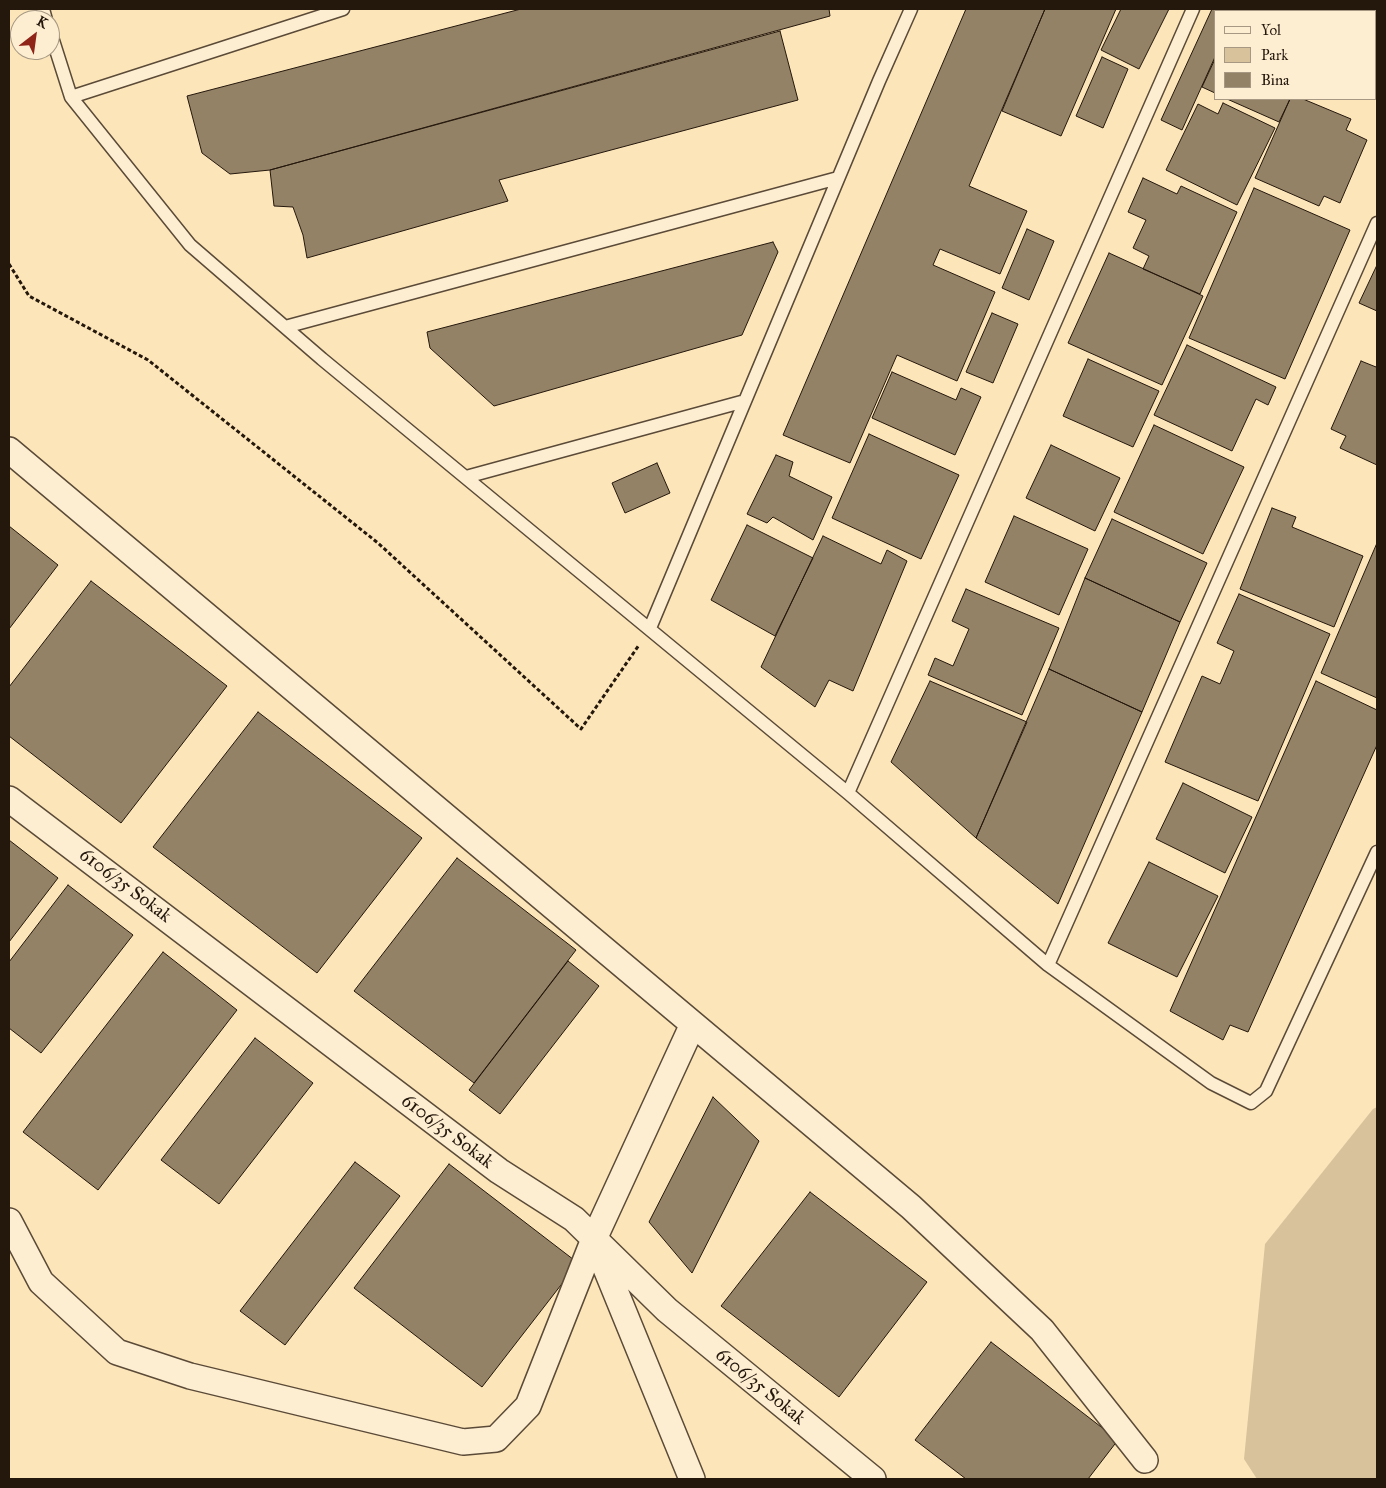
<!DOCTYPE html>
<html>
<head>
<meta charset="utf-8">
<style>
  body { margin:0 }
  #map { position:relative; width:1386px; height:1488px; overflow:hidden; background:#fce5b9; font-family:"IM FELL Great Primer",serif }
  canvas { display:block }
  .frame { position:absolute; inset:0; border:10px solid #24170c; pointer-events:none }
  .legend { position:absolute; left:1214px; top:10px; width:162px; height:90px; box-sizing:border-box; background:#fdeed2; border:1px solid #a69883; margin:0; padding:6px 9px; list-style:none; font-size:15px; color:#24170c }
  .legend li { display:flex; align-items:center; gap:10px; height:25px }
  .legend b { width:25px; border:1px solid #a69883 }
  .north { position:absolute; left:10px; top:10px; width:50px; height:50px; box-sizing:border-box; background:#fdeed2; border:1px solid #a69883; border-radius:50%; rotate:30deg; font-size:14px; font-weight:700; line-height:20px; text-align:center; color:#24170c }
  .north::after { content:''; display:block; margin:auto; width:18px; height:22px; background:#8f2418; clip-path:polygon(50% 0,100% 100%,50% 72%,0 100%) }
</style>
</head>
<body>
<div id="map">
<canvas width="1386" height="1488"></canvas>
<div class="frame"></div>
<ul class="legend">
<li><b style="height:6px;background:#fdeed2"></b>Yol</li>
<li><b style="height:14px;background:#d7c29c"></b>Park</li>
<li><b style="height:14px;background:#948266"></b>Bina</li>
</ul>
<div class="north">K</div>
</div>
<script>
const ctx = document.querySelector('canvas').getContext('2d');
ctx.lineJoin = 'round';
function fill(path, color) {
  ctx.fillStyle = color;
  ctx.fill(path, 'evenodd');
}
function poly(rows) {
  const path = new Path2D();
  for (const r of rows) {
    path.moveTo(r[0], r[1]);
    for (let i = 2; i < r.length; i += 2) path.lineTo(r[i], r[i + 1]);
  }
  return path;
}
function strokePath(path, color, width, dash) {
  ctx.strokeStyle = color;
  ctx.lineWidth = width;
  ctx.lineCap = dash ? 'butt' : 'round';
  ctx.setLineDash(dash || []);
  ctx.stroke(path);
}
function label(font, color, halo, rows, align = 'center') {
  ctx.font = font + ' "IM FELL Great Primer",serif';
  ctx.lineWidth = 4;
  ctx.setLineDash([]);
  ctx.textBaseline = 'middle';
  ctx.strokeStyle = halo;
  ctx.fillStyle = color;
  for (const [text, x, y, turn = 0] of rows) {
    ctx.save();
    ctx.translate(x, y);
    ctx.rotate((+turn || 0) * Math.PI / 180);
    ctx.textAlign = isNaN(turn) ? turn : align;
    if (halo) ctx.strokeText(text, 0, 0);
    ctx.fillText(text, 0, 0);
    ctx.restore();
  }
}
const green = poly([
  [1377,1107,1377,1479,1257,1479,1244,1459,1265,1244,1373,1109]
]);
const building = poly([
  [521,9,829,9,830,16,270,170,230,174,202,153,187,96,521,9],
  [966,9,1045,9,969,186,1027,211,1000,274,940,249,933,265,995,292,957,381,897,355,850,463,783,435,966,9],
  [1045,9,1116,9,1061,136,1002,111,1045,9],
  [1121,9,1169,9,1139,69,1101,50,1121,9],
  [1212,9,1329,9,1328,11,1240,11,1236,9,1235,11,1215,11,1215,57,1182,130,1161,120,1212,9],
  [1353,9,1377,9,1377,18,1375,17,1375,11,1359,11,1353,9],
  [780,31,798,100,499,180,508,201,307,258,303,235,293,207,274,206,270,170,780,31],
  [1102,57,1128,69,1103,128,1076,116,1102,57],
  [1215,59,1215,93,1202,87,1215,59],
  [1227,99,1290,99,1279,122,1227,99],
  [1290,99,1303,99,1351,119,1346,130,1367,140,1340,203,1324,196,1319,206,1255,178,1290,99],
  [1223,103,1275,128,1237,205,1166,170,1198,104,1218,114,1223,103],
  [1143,178,1177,194,1181,186,1237,212,1200,294,1143,269,1149,256,1133,248,1146,220,1128,212,1143,178],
  [1254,188,1350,230,1285,379,1189,338,1254,188],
  [1027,229,1054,241,1029,300,1002,288,1027,229],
  [773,242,778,252,742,335,494,406,430,348,427,332,773,242],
  [1109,253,1203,296,1162,385,1068,343,1109,253],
  [1377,265,1377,311,1359,303,1377,265],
  [992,313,1018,324,993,383,966,372,992,313],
  [1187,345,1276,387,1268,405,1256,399,1232,451,1154,415,1187,345],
  [1088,359,1159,391,1133,447,1063,416,1088,359],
  [1361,361,1376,367,1377,365,1377,465,1340,448,1346,436,1331,429,1361,361],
  [892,372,956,400,961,388,981,397,955,455,872,418,892,372],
  [1154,425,1244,467,1203,554,1114,512,1154,425],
  [869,434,959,475,921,559,832,518,869,434],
  [1051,445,1120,478,1095,531,1026,498,1051,445],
  [776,455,793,462,789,476,832,497,813,540,773,517,767,523,747,514,776,455],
  [657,463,670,493,625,513,612,483,657,463],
  [1272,508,1296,517,1292,527,1363,556,1334,627,1240,589,1272,508],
  [1014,516,1088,549,1059,615,985,582,1014,516],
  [1112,519,1207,563,1180,622,1085,578,1112,519],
  [747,525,813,558,775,636,711,600,747,525],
  [9,526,58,565,9,629,9,526],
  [823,536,881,564,887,550,907,561,853,691,829,680,815,707,761,667,823,536],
  [1377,543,1377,698,1321,673,1377,543],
  [1085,578,1180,622,1142,712,1049,669,1085,578],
  [91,581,227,686,121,823,9,736,9,687,91,581],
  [966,589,1059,628,1022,715,928,675,935,658,953,666,969,629,952,621,966,589],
  [1239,594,1330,634,1258,801,1165,762,1202,676,1220,684,1234,651,1217,643,1239,594],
  [1049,669,1142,712,1058,904,976,838,1049,669],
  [930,681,1027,722,976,838,891,762,930,681],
  [1316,681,1377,710,1377,745,1248,1032,1230,1025,1223,1040,1170,1011,1316,681],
  [258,712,422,838,317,973,153,847,258,712],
  [1183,783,1252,817,1225,873,1156,839,1183,783],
  [9,840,58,878,9,942,9,840],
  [457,858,576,950,474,1083,354,991,457,858],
  [1149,862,1218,896,1177,977,1108,943,1149,862],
  [68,885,133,935,41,1053,9,1028,9,962,68,885],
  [163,952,237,1010,98,1190,23,1132,163,952],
  [568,961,599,986,500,1114,469,1090,568,961],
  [255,1038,313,1083,219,1204,161,1160,255,1038],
  [713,1097,759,1141,692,1273,649,1222,713,1097],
  [355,1162,400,1196,285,1345,240,1311,355,1162],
  [449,1164,578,1263,482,1387,354,1288,449,1164],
  [810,1192,927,1282,839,1397,721,1306,810,1192],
  [991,1342,1118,1440,1088,1479,966,1479,915,1440,991,1342]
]);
const path = poly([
  [9,264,29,296,148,360,378,543,581,729,639,645]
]);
const service = poly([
  [43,9,46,20],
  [50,31,71,97,190,245,322,359,848,793,1048,965,1211,1083,1251,1103,1266,1091,1377,852],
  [71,97,343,9],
  [285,327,838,178],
  [466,477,745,401],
  [650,628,879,81,911,9],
  [848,793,1193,9],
  [1048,965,1377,223]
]);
const minor = poly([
  [9,450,911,1207,1042,1330,1145,1460],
  [9,799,499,1171,574,1219,667,1310,873,1479],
  [9,1221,41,1282,117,1352,190,1376,463,1442,496,1439,528,1406,594,1239,693,1024],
  [598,1249,692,1479]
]);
const streetNames = [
  ["6106/35 Sokak",125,886,37],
  ["6106/35 Sokak",447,1132,37],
  ["6106/35 Sokak",760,1387,39]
];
fill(green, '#d7c29c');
fill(building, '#948266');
strokePath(building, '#24170c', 1);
strokePath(service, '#5a4a37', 15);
strokePath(minor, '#5a4a37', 28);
strokePath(path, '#24170c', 3, [4, 2.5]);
strokePath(service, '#fdeed2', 12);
strokePath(minor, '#fdeed2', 25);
label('19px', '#24170c', '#fdeed2', streetNames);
</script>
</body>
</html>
